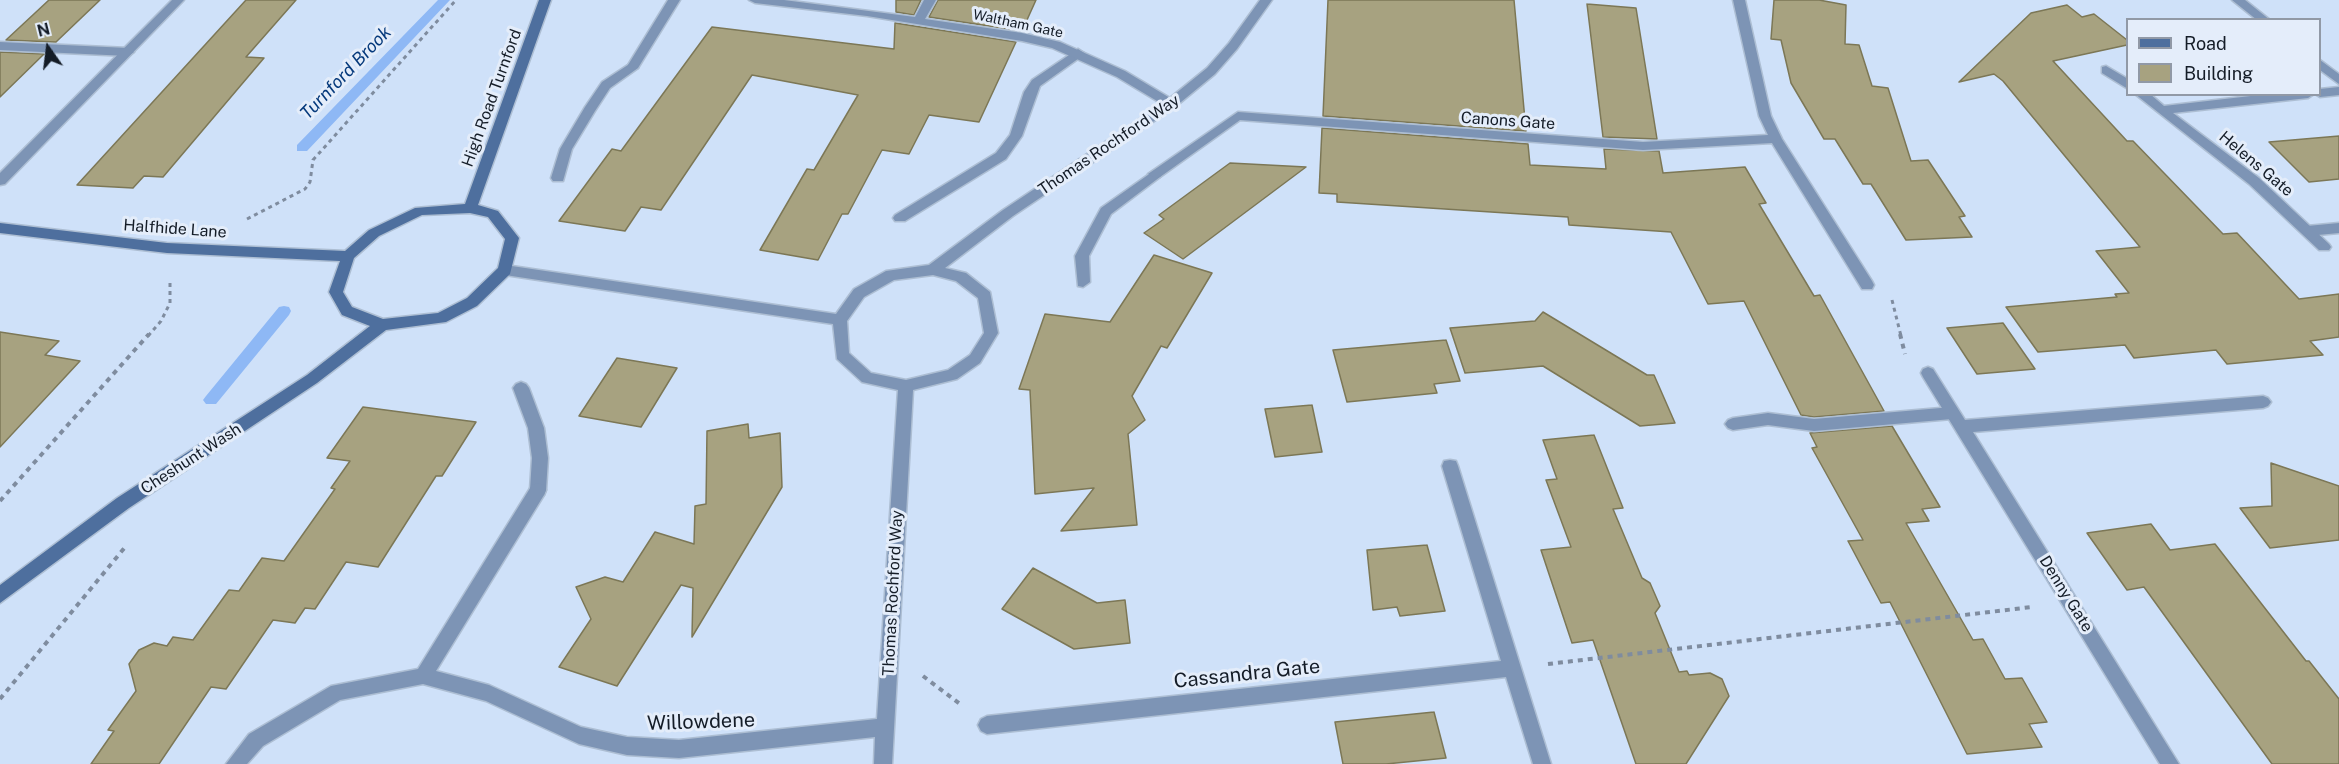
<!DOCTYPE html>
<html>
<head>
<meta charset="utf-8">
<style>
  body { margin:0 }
  #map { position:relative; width:2339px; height:764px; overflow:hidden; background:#cfe1f9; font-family:"Public Sans",sans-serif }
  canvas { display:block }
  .legend { position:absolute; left:2126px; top:18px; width:195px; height:78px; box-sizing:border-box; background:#e4edfa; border:2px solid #9199a6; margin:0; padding:8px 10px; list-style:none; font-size:18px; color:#141c27 }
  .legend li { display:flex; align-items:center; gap:12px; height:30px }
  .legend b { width:30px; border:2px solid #9199a6 }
  .north { position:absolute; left:18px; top:18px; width:60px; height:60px; -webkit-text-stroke:4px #e4edfa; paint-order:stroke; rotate:346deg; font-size:16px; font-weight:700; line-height:24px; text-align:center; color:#141c27 }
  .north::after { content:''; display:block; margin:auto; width:21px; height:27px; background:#141c27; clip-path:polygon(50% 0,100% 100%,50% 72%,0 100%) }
</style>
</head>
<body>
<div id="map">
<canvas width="2339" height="764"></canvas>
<ul class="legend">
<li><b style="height:8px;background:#4e6f9e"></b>Road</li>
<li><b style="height:16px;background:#a7a280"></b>Building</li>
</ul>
<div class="north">N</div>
</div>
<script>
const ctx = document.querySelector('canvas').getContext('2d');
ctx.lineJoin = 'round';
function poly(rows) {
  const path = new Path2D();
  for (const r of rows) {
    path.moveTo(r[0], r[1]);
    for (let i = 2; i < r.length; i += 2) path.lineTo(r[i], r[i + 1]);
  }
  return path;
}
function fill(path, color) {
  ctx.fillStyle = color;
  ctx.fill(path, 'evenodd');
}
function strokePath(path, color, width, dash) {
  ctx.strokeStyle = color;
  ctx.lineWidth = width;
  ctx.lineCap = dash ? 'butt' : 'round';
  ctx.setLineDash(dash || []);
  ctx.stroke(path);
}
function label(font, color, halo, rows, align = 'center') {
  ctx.font = font + ' "Public Sans",sans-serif';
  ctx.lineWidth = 6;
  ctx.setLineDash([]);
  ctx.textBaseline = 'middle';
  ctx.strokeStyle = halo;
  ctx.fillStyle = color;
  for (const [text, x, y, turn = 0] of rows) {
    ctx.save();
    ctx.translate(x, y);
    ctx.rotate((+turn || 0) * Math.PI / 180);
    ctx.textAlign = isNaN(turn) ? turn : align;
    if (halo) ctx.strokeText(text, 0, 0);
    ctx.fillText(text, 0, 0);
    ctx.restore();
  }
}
const stream = poly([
  [438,0,450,0,307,151,297,151,297,145,438,0],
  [284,306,289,307,291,311,289,315,216,404,206,404,203,400,206,396,279,307,284,306]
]);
const building = poly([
  [49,0,100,0,56,42,6,40,49,0],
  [246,0,296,0,246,57,264,58,163,177,144,176,133,188,77,185,246,0],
  [896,0,921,0,914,15,896,12,896,0],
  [938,0,1036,0,1022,31,929,17,938,0],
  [1328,0,1514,0,1526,131,1323,116,1328,0],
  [1774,0,1819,0,1846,5,1845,44,1859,45,1872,86,1888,88,1911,161,1928,160,1965,216,1959,217,1972,237,1906,240,1871,184,1863,184,1835,139,1824,139,1791,83,1781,40,1771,39,1774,0],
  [1587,4,1636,8,1657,139,1603,137,1587,4],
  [2067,5,2082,17,2094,14,2127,40,2127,45,2053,61,2127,141,2133,141,2223,234,2237,233,2299,299,2339,294,2339,337,2310,341,2323,355,2227,364,2216,350,2134,358,2125,345,2038,352,2006,307,2117,297,2115,294,2129,293,2096,251,2140,247,2003,81,1994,74,1959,82,2031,13,2067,5],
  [895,23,1016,42,979,122,929,115,909,154,882,150,848,214,842,214,818,260,760,250,807,169,814,170,858,95,752,75,661,210,641,207,625,231,559,221,612,149,621,151,712,27,894,49,895,23],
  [0,52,44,54,0,97,0,52],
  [1322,128,1528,144,1530,165,1606,169,1604,149,1659,151,1663,173,1745,167,1766,203,1759,204,1814,296,1820,295,1884,411,1814,417,1801,415,1744,301,1708,304,1671,232,1569,225,1568,217,1337,202,1337,194,1319,193,1322,128],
  [2339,136,2339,179,2309,182,2269,142,2339,136],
  [1230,163,1306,167,1183,259,1144,233,1164,219,1159,215,1230,163],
  [1154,255,1212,273,1167,348,1161,346,1132,396,1145,420,1128,434,1137,525,1061,531,1094,488,1035,494,1030,390,1019,389,1045,314,1110,322,1154,255],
  [1543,312,1647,375,1654,375,1675,423,1640,426,1543,366,1465,373,1450,328,1535,321,1543,312],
  [2003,323,2035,369,1977,374,1947,328,2003,323],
  [0,332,59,341,45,355,80,361,0,447,0,332],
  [1446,340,1460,381,1434,384,1437,393,1347,402,1333,350,1446,340],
  [617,358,677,368,641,427,579,416,617,358],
  [1312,405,1322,452,1275,457,1265,409,1312,405],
  [363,407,476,422,442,476,436,476,378,567,346,562,315,609,305,608,295,623,273,620,226,689,211,687,159,764,91,764,114,731,108,730,136,691,129,664,139,650,154,643,167,646,173,637,193,640,229,590,239,591,262,558,284,561,335,489,331,488,350,461,327,458,363,407],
  [748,424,749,438,780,433,782,487,692,637,693,588,681,585,617,686,559,667,591,619,576,587,605,577,623,582,655,532,694,544,695,506,706,504,707,431,748,424],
  [1892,426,1940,507,1922,509,1929,521,1906,523,1973,640,1983,639,2005,679,2022,678,2047,722,2029,724,2042,747,1967,754,1890,602,1881,603,1848,541,1863,540,1812,448,1817,447,1810,433,1892,426],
  [1594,435,1623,508,1613,509,1642,578,1650,583,1660,606,1655,613,1679,672,1687,671,1689,675,1710,673,1722,679,1729,696,1686,764,1636,764,1593,640,1572,643,1541,550,1571,547,1546,480,1557,479,1543,440,1594,435],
  [2271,463,2339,486,2339,540,2270,548,2240,508,2272,506,2271,463],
  [2151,524,2170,550,2215,544,2306,661,2309,661,2339,699,2339,764,2272,764,2144,587,2127,590,2087,533,2151,524],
  [1427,545,1445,611,1400,616,1397,607,1373,610,1367,550,1427,545],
  [1033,568,1097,603,1125,600,1130,643,1074,649,1002,609,1033,568],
  [1434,712,1446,758,1386,764,1343,764,1335,722,1434,712]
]);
const pathFar1 = poly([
  [247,219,305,189,310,182,313,160,456,0],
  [1892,300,1901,336],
  [148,336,161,321,170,303,170,280]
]);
const path = poly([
  [1900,334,1905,354],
  [0,501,149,334],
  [1548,664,2032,607],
  [923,676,960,704],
  [0,699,126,546]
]);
const lane = poly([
  [0,42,128,48,134,52,128,56,0,50,0,42],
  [1078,49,1084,53,1082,56,1040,86,1022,136,1006,159,905,221,895,221,893,218,895,215,996,153,1010,135,1024,92,1032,80,1078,49],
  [634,61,638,62,638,68,610,88,595,111,572,149,563,181,553,181,551,178,560,149,585,107,602,82,634,61],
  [1155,170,1162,174,1160,177,1111,214,1089,256,1090,282,1083,287,1078,286,1075,256,1101,208,1155,170],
  [2339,223,2339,233,2307,236,2300,231,2307,226,2339,223],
  [521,382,526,384,529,388,544,428,548,458,546,490,544,495,538,497,532,495,530,490,532,458,528,428,513,388,516,384,521,382],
  [1952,407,1957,409,1960,413,1957,417,1952,419,1814,431,1768,425,1733,430,1728,428,1725,424,1728,420,1733,418,1768,413,1814,419,1952,407]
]);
const street = poly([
  [172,0,184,0,5,184,0,185,0,173,172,0],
  [668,0,680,0,638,68,630,68,628,65,668,0],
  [749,0,784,0,915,17,924,0,936,0,925,19,1022,33,1060,42,1125,71,1170,98,1207,68,1229,43,1260,0,1272,0,1237,49,1215,74,1175,107,1013,216,945,268,966,273,990,292,998,333,980,363,957,379,913,390,892,764,874,764,875,737,679,758,627,755,579,744,486,701,423,684,340,700,263,746,247,764,226,764,249,734,331,686,418,669,532,485,538,483,544,485,546,490,544,495,436,671,489,685,581,727,627,737,679,740,877,719,898,390,862,382,837,359,833,324,505,275,498,270,505,265,836,314,854,289,886,271,929,265,1003,210,1162,104,1117,77,1052,48,1022,41,867,16,755,3,749,0],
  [933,275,956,281,978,298,984,333,970,355,948,370,906,380,871,373,849,353,847,321,864,297,894,280,933,275],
  [1733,0,1745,0,1771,116,1782,139,1872,281,1874,285,1872,289,1862,289,1772,143,1643,150,1240,120,1160,177,1155,178,1148,174,1238,112,1643,142,1768,135,1759,116,1733,0],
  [2232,0,2245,0,2270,20,2257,20,2232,0],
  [2320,60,2339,74,2339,84,2320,70,2320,60],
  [2106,66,2128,79,2128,89,2102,73,2102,67,2106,66],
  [2339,87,2339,95,2320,97,2315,94,2320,94,2320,89,2339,87],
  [2135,94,2150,94,2164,106,2268,94,2314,94,2308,98,2173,113,2259,178,2329,244,2331,247,2329,250,2319,250,2249,184,2135,94],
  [1928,367,1933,369,1965,420,2263,396,2268,398,2271,402,2268,406,2263,408,1973,432,2179,764,2160,764,1923,377,1921,373,1923,369,1928,367],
  [1450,460,1456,461,1458,466,1551,764,1533,764,1506,677,987,734,981,731,978,725,981,719,987,716,1501,661,1442,466,1444,461,1450,460]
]);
const secondary = poly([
  [539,0,551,0,478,205,498,211,519,238,510,274,477,306,446,322,386,330,317,383,129,508,0,603,0,585,117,498,307,375,370,326,342,315,329,292,340,261,167,253,0,233,0,223,167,243,345,251,369,230,415,208,465,204,539,0],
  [470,213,488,217,505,239,498,268,467,298,438,313,383,319,352,307,343,292,354,258,379,236,422,215,470,213]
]);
const farStreetnames = [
  ["Waltham Gate",1018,24,12]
];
const streetNames = [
  ["High Road Turnford",492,98,-70],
  ["Canons Gate",1508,121,4],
  ["Thomas Rochford Way",1109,145,-34],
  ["Helens Gate",2256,164,40],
  ["Halfhide Lane",175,229,4],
  ["Cheshunt Wash",191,459,-33],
  ["Thomas Rochford Way",893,593,-87],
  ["Denny Gate",2066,594,58]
];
const waterNames = [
  ["Turnford Brook",346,73,-46]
];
const nearStreetnames = [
  ["Cassandra Gate",1247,674,-6],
  ["Willowdene",701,722,-2]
];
fill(stream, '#8eb8f5');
fill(building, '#a7a280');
strokePath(building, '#7c7756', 1.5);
strokePath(lane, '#adbed3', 3);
strokePath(street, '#adbed3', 3);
strokePath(secondary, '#adbed3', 3);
strokePath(pathFar1, '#7f8c9f', 3, [4, 4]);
strokePath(path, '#7f8c9f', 4, [5, 5]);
fill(lane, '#7d94b5');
fill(street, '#7d94b5');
fill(secondary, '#4e6f9e');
label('14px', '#141c27', '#e4edfa', farStreetnames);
label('16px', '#141c27', '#e4edfa', streetNames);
label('italic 18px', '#063a7c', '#e4edfa', waterNames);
label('20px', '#141c27', '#e4edfa', nearStreetnames);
</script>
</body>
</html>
